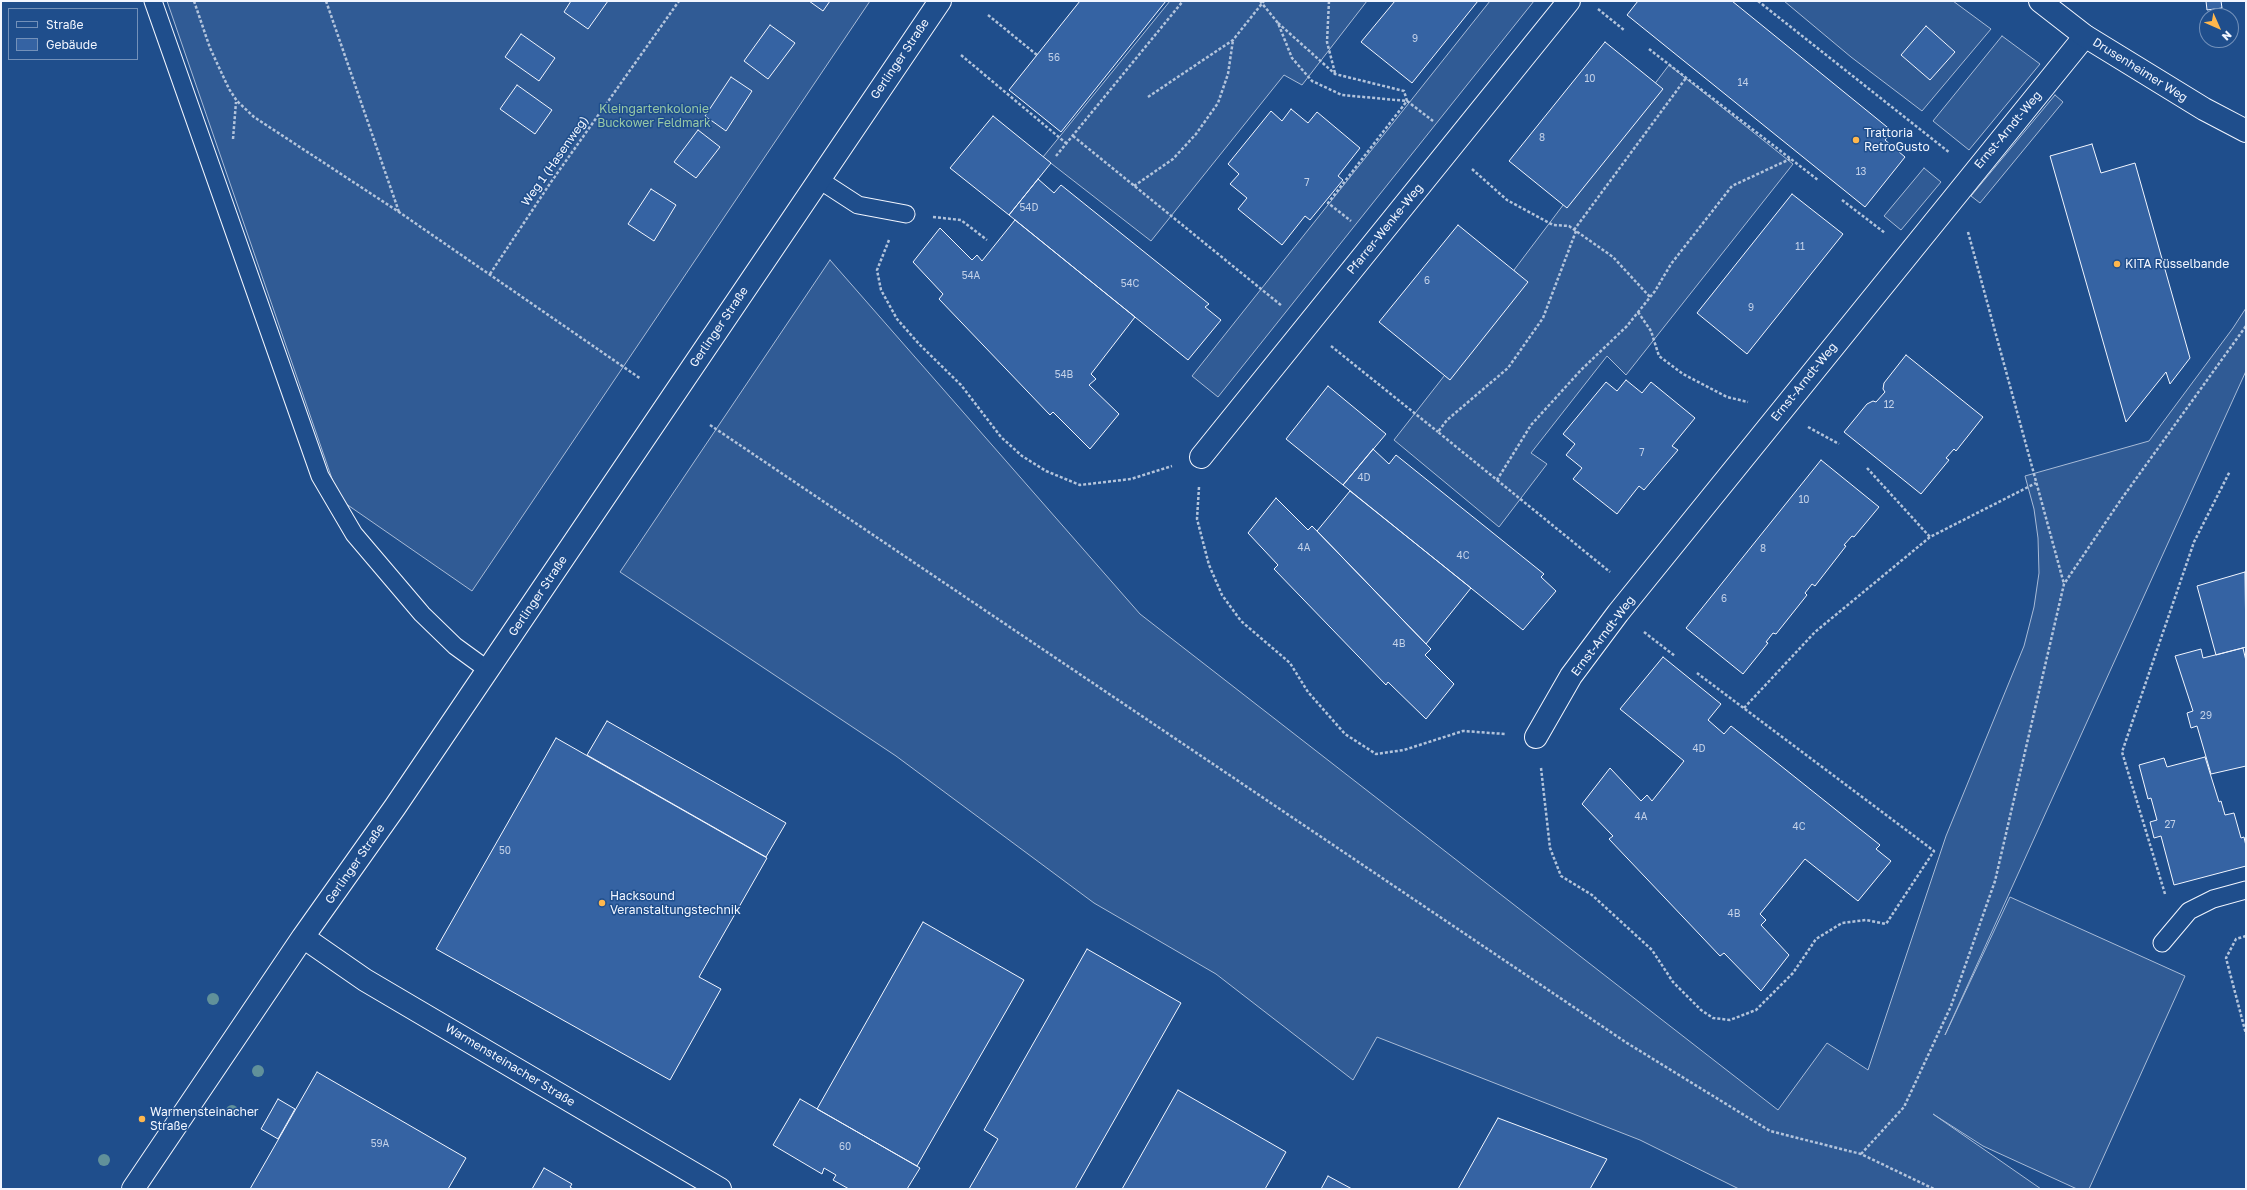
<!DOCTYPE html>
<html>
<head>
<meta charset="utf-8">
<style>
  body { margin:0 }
  #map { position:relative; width:2247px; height:1190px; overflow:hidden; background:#1f4e8c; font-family:"Golos Text",sans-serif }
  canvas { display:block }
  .frame { position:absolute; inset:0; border:2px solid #f2f6ff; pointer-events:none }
  .legend { position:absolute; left:8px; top:8px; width:130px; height:52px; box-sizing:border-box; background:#1f4e8c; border:1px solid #7391ba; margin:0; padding:5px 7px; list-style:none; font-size:12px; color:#f2f6ff }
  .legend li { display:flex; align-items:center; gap:8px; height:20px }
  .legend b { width:20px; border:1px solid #7391ba }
  .north { position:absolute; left:2199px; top:8px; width:40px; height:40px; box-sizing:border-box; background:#1f4e8c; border:1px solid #7391ba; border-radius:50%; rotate:135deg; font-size:11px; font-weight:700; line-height:16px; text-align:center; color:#f2f6ff }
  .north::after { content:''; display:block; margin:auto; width:14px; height:18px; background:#ffb74d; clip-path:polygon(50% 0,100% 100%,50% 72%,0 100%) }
</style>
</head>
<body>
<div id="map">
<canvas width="2247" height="1190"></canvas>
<div class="frame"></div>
<ul class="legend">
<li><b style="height:5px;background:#1f4e8c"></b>Straße</li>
<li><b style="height:11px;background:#3563a3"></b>Gebäude</li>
</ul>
<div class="north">N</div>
</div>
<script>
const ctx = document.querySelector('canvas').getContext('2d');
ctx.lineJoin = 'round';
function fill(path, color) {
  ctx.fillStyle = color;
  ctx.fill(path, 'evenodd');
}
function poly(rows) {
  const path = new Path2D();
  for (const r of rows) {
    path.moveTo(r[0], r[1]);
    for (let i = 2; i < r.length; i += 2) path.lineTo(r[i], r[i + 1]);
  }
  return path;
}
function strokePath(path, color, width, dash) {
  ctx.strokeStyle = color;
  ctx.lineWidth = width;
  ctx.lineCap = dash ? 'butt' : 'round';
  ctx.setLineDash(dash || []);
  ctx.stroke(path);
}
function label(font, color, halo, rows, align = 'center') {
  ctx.font = font + ' "Golos Text",sans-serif';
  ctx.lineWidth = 3;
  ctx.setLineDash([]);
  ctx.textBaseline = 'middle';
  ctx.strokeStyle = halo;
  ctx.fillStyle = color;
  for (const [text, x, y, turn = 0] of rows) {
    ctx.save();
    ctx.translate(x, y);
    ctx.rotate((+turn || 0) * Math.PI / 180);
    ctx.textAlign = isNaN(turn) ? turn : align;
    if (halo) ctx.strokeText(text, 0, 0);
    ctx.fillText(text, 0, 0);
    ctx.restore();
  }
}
const built = poly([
  [167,1,870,1,472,591,339,499,167,1],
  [1170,1,1367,1,1302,85,1284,75,1151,241,1043,157,1170,1],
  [1490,1,1534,1,1218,397,1192,376,1490,1],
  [1784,1,1953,1,1991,29,1922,111,1851,57,1784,1],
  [2002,36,2040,64,1969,150,1933,121,2002,36],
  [1669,65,1793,164,1626,375,1607,356,1531,453,1547,464,1499,527,1394,440,1520,279,1514,270,1669,65],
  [2055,95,2063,102,1980,203,1971,196,2055,95],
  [1924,168,1941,182,1901,230,1884,216,1924,168],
  [830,260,1140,614,1778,1110,1827,1043,1868,1070,1946,836,2024,646,2034,607,2039,573,2038,538,2034,509,2025,476,2149,441,2233,328,2246,308,2246,371,1945,1035,2010,897,2185,976,2089,1189,2077,1189,1983,1146,1933,1114,2041,1189,1739,1189,1640,1140,1377,1037,1353,1080,1216,974,1094,903,896,756,620,572,830,260]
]);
const building = poly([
  [571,1,608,1,588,29,564,12,571,1],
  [809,1,830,1,823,11,809,1],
  [1080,1,1166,1,1061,132,1009,90,1080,1],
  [1395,1,1478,1,1412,83,1361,42,1395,1],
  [1638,1,1732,1,1892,131,1885,140,1905,157,1865,207,1627,15,1638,1],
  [2206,1,2221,1,2222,8,2207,10,2206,1],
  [770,25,795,43,768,79,744,61,770,25],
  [1926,26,1955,52,1930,80,1901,55,1926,26],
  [521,34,555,58,539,81,505,57,521,34],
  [1605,42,1663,89,1567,208,1509,161,1605,42],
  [731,77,752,91,726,131,705,116,731,77],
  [517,85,552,110,535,134,500,109,517,85],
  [1291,109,1308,123,1317,112,1360,148,1338,176,1343,180,1310,220,1305,216,1282,245,1238,209,1247,198,1230,184,1239,174,1228,164,1271,111,1282,121,1291,109],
  [993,116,1051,163,1009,215,950,168,993,116],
  [698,130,720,147,696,178,674,162,698,130],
  [2092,144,2101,173,2135,163,2190,358,2170,384,2166,372,2126,422,2050,156,2092,144],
  [1038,179,1054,193,1061,185,1209,304,1205,307,1221,320,1188,360,1009,215,1038,179],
  [651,189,676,205,654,241,628,224,651,189],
  [1792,194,1843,234,1747,354,1697,313,1792,194],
  [1015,220,1135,317,1091,374,1096,379,1089,385,1119,414,1090,449,1053,412,1050,415,939,299,943,294,913,262,940,228,972,260,977,255,982,261,1015,220],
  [1458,225,1528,282,1450,380,1379,322,1458,225],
  [1906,355,1983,417,1956,451,1954,449,1946,458,1949,460,1921,494,1844,432,1867,404,1873,401,1876,402,1885,392,1883,389,1884,383,1906,355],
  [1626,380,1642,393,1651,382,1695,418,1672,446,1678,450,1644,490,1639,486,1617,514,1573,479,1582,468,1566,455,1575,444,1563,434,1606,382,1617,391,1626,380],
  [1328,386,1386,434,1343,485,1286,439,1328,386],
  [1373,449,1389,464,1396,455,1544,574,1541,577,1556,591,1523,630,1343,485,1373,449],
  [1821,460,1879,507,1854,537,1852,536,1844,545,1846,546,1815,586,1812,584,1805,593,1807,595,1776,634,1773,633,1766,642,1768,643,1743,674,1686,628,1821,460],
  [1350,491,1471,588,1426,644,1317,531,1350,491],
  [1276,498,1308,530,1312,526,1431,649,1425,655,1454,684,1426,719,1388,682,1386,685,1274,569,1278,565,1248,533,1276,498],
  [2245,572,2246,647,2216,655,2197,586,2245,572],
  [2243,648,2246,661,2246,766,2211,774,2197,726,2191,728,2187,713,2193,711,2175,656,2201,649,2203,658,2243,648],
  [1663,657,1721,704,1708,720,1724,734,1731,726,1880,845,1876,849,1891,861,1858,901,1805,859,1760,914,1766,920,1761,925,1789,955,1761,991,1724,953,1720,956,1609,839,1613,836,1582,804,1610,768,1641,801,1647,795,1652,801,1684,761,1620,709,1663,657],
  [607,721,786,823,766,857,587,755,607,721],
  [556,738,767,858,699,977,721,989,670,1080,436,949,556,738],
  [2205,757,2219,802,2221,801,2225,815,2234,813,2241,838,2244,837,2246,846,2246,866,2174,885,2161,836,2154,838,2150,822,2157,820,2151,798,2148,799,2139,765,2164,758,2167,767,2205,757],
  [923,922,1024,980,917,1166,817,1109,923,922],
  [1087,949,1181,1003,1075,1189,969,1189,998,1139,984,1130,1087,949],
  [317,1072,466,1158,448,1189,250,1189,317,1072],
  [1178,1090,1286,1152,1265,1189,1122,1189,1178,1090],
  [278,1099,295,1109,278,1139,261,1129,278,1099],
  [800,1099,920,1168,907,1189,849,1189,833,1180,836,1175,824,1168,822,1174,773,1145,800,1099],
  [1498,1118,1607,1159,1590,1189,1458,1189,1498,1118],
  [544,1168,572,1184,570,1187,573,1189,532,1189,544,1168],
  [1328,1176,1352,1189,1321,1189,1328,1176]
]);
const path = poly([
  [194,1,210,48,229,89,237,101,254,117,399,212,641,379],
  [326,1,399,212],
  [1260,1,1278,23,1292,58,1312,81,1342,95,1407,101,1433,121],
  [1329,1,1327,42,1335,73],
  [1758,1,1950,153],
  [1598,9,1624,30],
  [988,15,1037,55],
  [1278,23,1335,74,1404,91,1407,101,1328,203,1351,221],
  [1649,49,1818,180],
  [961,55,1067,144],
  [1148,97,1233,40,1264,1],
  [1073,136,1282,306],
  [233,139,236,102],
  [1056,156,1183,1],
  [1472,169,1507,200,1553,225,1569,226,1613,257,1650,297],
  [1134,186,1173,159,1196,134,1218,103,1228,74,1233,40],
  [1842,200,1885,233],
  [933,217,961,220,987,240],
  [1574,230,1686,78],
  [1576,231,1543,318,1508,368,1447,420,1438,432,1497,480,1531,425,1581,370,1627,326,1655,291,1671,264,1732,186,1790,159],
  [1968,232,2064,584],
  [889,240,877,270,881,290,897,319,919,344,961,385,1001,437,1022,456,1046,471,1080,485,1131,479,1172,466],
  [490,274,551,182,679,1],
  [1638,312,1651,331,1659,356,1683,374,1727,397,1748,402],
  [1331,346,1438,432],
  [710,425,1627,1043,1770,1131,1861,1154,1934,1189],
  [1808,427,1839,444],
  [1867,468,1930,537],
  [1497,480,1610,572],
  [1199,487,1197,519,1209,565,1222,595,1241,621,1290,663,1308,692,1345,734,1376,754,1404,750,1463,731,1505,734],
  [1644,632,1675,656],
  [1744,708,1815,632,1930,537,2036,483],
  [1541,768,1550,848,1561,876,1592,895,1652,950,1673,982,1701,1010,1713,1018,1730,1020,1756,1010,1793,973,1816,939,1842,923,1866,920,1886,924,1934,851,1697,673],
  [2165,894,2122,752,2194,542,2230,471],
  [2246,936,2236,939,2226,958,2246,1034],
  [1861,1154,1904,1107,1951,1006,1995,881,2064,584,2120,501,2246,326]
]);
const service = poly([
  [153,1,320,476,354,534,422,614,455,646,488,670],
  [818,179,858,205,906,214],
  [2162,943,2189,911,2213,899,2246,890]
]);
const minor = poly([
  [1201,457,1569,1],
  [1536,737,1571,676,1618,613,2085,36]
]);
const tertiary = poly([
  [2040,1,2085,36,2204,109,2246,131],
  [303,937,365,980,720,1189],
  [133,1189,303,937,395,807,940,1]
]);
const trees = [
  [213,999],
  [258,1071],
  [232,1111],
  [104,1160]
];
const markers = [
  [1856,140,4,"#ffb74d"],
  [2117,264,4,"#ffb74d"],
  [602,903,4,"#ffb74d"],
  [142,1119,4,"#ffb74d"]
];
const numberNames = [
  ["9",1415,39],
  ["56",1054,58],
  ["10",1590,79],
  ["14",1743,83],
  ["8",1542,138],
  ["13",1861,172],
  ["7",1307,183],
  ["54D",1029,208],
  ["11",1800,247],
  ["54A",971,276],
  ["6",1427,281],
  ["54C",1130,284],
  ["9",1751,308],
  ["54B",1064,375],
  ["12",1889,405],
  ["7",1642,453],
  ["4D",1364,478],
  ["10",1804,500],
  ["4A",1304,548],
  ["8",1763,549],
  ["4C",1463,556],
  ["6",1724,599],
  ["4B",1399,644],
  ["29",2206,716],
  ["4D",1699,749],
  ["4A",1641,817],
  ["27",2170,825],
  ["4C",1799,827],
  ["50",505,851],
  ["4B",1734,914],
  ["59A",380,1144],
  ["60",845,1147]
];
const streetNames = [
  ["Gerlinger Straße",900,59,-56],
  ["Drusenheimer Weg",2140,70,32],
  ["Ernst-Arndt-Weg",2008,130,-50],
  ["Weg 1 (Hasenweg)",555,161,-55],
  ["Pfarrer-Wenke-Weg",1385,229,-51],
  ["Gerlinger Straße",719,327,-56],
  ["Ernst-Arndt-Weg",1804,382,-51],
  ["Gerlinger Straße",538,596,-56],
  ["Ernst-Arndt-Weg",1603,636,-53],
  ["Gerlinger Straße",355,864,-55],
  ["Warmensteinacher Straße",510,1065,31]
];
const parkNames = [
  ["Kleingartenkolonie",654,109],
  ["Buckower Feldmark",654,123]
];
const poiNames = [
  ["Trattoria",1864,133],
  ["RetroGusto",1864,147],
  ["KITA Rüsselbande",2125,264],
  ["Hacksound",610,896],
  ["Veranstaltungstechnik",610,910],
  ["Warmensteinacher",150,1112],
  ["Straße",150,1126]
];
fill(built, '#305b95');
strokePath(built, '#a8bbd7', 1);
fill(building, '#3563a3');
strokePath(building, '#f2f6ff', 1);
strokePath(service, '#f2f6ff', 19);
strokePath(minor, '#f2f6ff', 24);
strokePath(tertiary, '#f2f6ff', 24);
strokePath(path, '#b3c4dc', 2.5, [3, 2]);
strokePath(service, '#1f4e8c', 17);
strokePath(minor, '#1f4e8c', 22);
strokePath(tertiary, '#1f4e8c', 22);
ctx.fillStyle = '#61919a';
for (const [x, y] of trees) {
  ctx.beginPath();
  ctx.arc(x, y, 6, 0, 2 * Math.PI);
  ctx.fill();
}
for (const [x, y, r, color] of markers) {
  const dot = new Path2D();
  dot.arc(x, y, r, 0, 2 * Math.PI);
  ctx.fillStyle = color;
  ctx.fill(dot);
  strokePath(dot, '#1f4e8c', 1.5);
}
label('10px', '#c3d1e8', null, numberNames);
label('12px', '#f2f6ff', '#1f4e8c', streetNames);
label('12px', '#97c8a6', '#1f4e8c', parkNames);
label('12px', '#f2f6ff', '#1f4e8c', poiNames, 'left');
</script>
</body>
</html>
